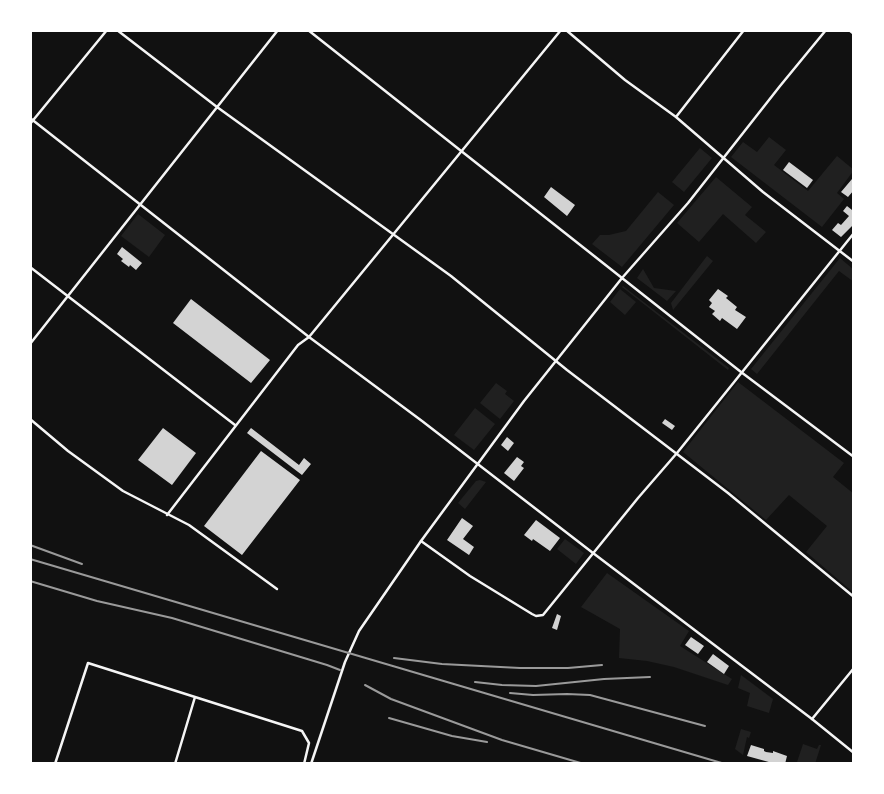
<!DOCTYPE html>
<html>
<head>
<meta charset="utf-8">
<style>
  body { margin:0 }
  #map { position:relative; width:884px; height:794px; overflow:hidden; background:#111; font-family:Raleway,sans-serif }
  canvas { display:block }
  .frame { position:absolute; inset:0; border:32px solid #fff; pointer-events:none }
</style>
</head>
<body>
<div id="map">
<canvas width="884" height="794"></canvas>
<div class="frame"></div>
</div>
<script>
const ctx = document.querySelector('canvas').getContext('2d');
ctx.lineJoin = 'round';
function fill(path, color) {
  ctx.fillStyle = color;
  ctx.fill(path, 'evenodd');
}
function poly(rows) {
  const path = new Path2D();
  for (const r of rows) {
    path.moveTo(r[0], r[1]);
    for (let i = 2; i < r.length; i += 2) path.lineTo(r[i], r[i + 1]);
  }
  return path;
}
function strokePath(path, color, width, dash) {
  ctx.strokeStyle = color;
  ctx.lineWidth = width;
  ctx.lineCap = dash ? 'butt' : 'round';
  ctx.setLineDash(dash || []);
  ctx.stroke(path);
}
const green = poly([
  [769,137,786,150,774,165,808,191,837,156,854,170,837,193,844,199,822,227,731,157,743,142,757,152],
  [700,148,712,158,684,192,672,182],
  [716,177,752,207,745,215,766,232,756,243,723,214,699,242,677,223],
  [658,192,674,205,622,267,592,244,600,235,609,235,626,231],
  [138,214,165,235,149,257,121,236],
  [707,256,713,261,673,310,671,303],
  [840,258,854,270,854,282,839,271,757,374,751,369],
  [643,269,654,288,676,291,667,301,637,278],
  [623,286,729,368,728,370,622,287],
  [620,289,636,302,625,315,610,302],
  [738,382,844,463,833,477,854,494,854,593,806,552,827,526,789,495,766,520,683,452],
  [496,383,507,391,505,394,514,401,500,419,480,403],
  [475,408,495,424,474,450,454,435],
  [480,480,486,482,465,509,458,503,476,481],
  [565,539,584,553,576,564,557,549],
  [607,573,689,631,680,646,732,679,728,685,674,667,647,661,619,658,620,629,581,607],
  [741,675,773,699,769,713,747,706,750,693,738,688],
  [741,729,751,732,749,738,747,737,743,755,735,749],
  [803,744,817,749,819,745,821,745,815,764,804,764,797,762]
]);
const building = poly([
  [789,162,813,180,807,188,783,170],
  [852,179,854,181,854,190,848,197,841,192],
  [551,187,575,205,567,216,544,197],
  [847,206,852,210,854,208,854,224,841,237,832,230,838,223,841,225,849,216,843,211],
  [122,247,142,263,136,270,130,265,129,267,121,261,123,259,117,254],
  [718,289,728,296,726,298,737,307,735,310,746,317,737,329,722,318,720,321,712,314,715,311,709,307,712,303,709,300],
  [191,299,270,360,251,383,173,323],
  [665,419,675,426,672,430,662,423],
  [163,428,196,453,172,485,138,460],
  [251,428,299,465,304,458,311,464,302,475,247,433],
  [507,437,514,443,508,451,501,445],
  [261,451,300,480,242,555,204,526],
  [517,457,524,462,521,466,524,468,514,481,504,473],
  [462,518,473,526,463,539,474,547,469,555,447,540],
  [536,520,560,538,550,551,533,539,532,541,524,535],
  [557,614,561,616,557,630,552,628],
  [691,637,704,646,698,654,685,645],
  [713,654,729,666,724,674,707,662],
  [751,745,764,749,764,751,766,752,773,753,773,751,787,756,785,764,776,764,747,756]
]);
const minor = poly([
  [117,30,217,107,451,276,567,370,728,493,854,597],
  [566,30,625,80,676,117,763,192,854,262],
  [849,30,854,34],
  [676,117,744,30],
  [30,124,107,30],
  [30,267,235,425],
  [30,344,278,30],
  [30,419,68,451,123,491,189,525,277,589],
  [167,515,298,345,309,337,561,30],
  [421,541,470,576,532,614,536,616,543,615,638,498,677,453,854,233],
  [812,719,854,668],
  [55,764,88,663,302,731,309,743,304,764],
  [175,764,195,697]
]);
const tertiary = poly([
  [308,30,741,372,854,457],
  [30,118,309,337,422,421,593,553,812,719,854,753],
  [311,764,345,662,359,631,421,541,524,401,622,278,688,203,780,86,826,30]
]);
const rail = poly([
  [30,545,82,564],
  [30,559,725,764],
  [30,581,97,601,172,618,327,665,340,670],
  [394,658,442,664,520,668,568,668,602,665],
  [475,682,502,685,536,686,604,679,650,677],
  [365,685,391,699,502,740,584,764],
  [510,693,533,695,567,694,590,695,705,726],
  [389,718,452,736,487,742]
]);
fill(green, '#202020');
fill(building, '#d3d3d3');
strokePath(minor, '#f5f5f5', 2.5);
strokePath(tertiary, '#f5f5f5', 2.5);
strokePath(rail, '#9a9a9a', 2);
</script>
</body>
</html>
